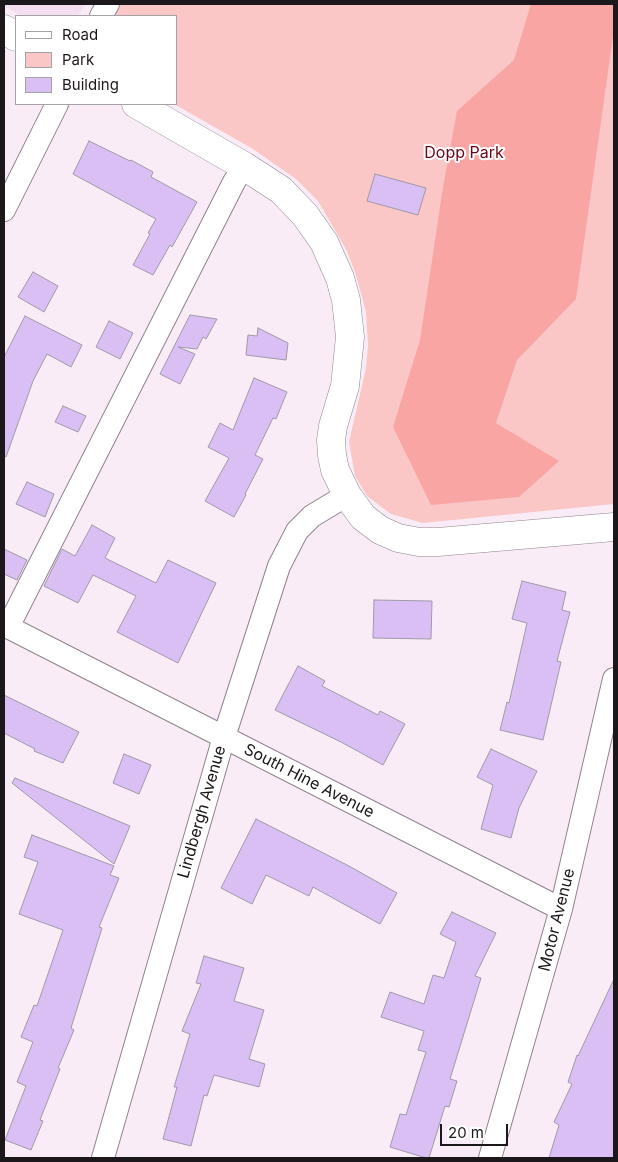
<!DOCTYPE html>
<html>
<head>
<meta charset="utf-8">
<style>
  body { margin:0 }
  #map { position:relative; width:618px; height:1162px; overflow:hidden; background:#faecf7; font-family:Inter,sans-serif }
  canvas { display:block }
  .frame { position:absolute; inset:0; border:5px solid #1c171b; pointer-events:none }
  .legend { position:absolute; left:15px; top:15px; width:162px; height:90px; box-sizing:border-box; background:#fff; border:1px solid #a4a2a4; margin:0; padding:6px 9px; list-style:none; font-size:15px; color:#1c171b }
  .legend li { display:flex; align-items:center; gap:10px; height:25px }
  .legend b { width:25px; border:1px solid #a4a2a4 }
  .scale { position:absolute; left:440px; top:1124px; width:68px; height:22px; box-sizing:border-box; border:2px solid #1c171b; border-top:0; padding-left:6px; font-size:15px; line-height:18px; white-space:nowrap; color:#1c171b; -webkit-text-stroke:4px #fff; paint-order:stroke }
</style>
</head>
<body>
<div id="map">
<canvas width="618" height="1162"></canvas>
<div class="frame"></div>
<ul class="legend">
<li><b style="height:6px;background:#fff"></b>Road</li>
<li><b style="height:14px;background:#fac7c6"></b>Park</li>
<li><b style="height:14px;background:#dabff5"></b>Building</li>
</ul>
<div class="scale">20 m</div>
</div>
<script>
const ctx = document.querySelector('canvas').getContext('2d');
ctx.lineJoin = 'round';
function fill(path, color) {
  ctx.fillStyle = color;
  ctx.fill(path, 'evenodd');
}
function poly(rows) {
  const path = new Path2D();
  for (const r of rows) {
    path.moveTo(r[0], r[1]);
    for (let i = 2; i < r.length; i += 2) path.lineTo(r[i], r[i + 1]);
  }
  return path;
}
function strokePath(path, color, width, dash) {
  ctx.strokeStyle = color;
  ctx.lineWidth = width;
  ctx.lineCap = dash ? 'butt' : 'round';
  ctx.setLineDash(dash || []);
  ctx.stroke(path);
}
function label(font, color, halo, rows, align = 'center') {
  ctx.font = font + ' Inter,sans-serif';
  ctx.lineWidth = 4;
  ctx.setLineDash([]);
  ctx.textBaseline = 'middle';
  ctx.strokeStyle = halo;
  ctx.fillStyle = color;
  for (const [text, x, y, turn = 0] of rows) {
    ctx.save();
    ctx.translate(x, y);
    ctx.rotate((+turn || 0) * Math.PI / 180);
    ctx.textAlign = isNaN(turn) ? turn : align;
    if (halo) ctx.strokeText(text, 0, 0);
    ctx.fillText(text, 0, 0);
    ctx.restore();
  }
}
const built = poly([
  [4,4,85,4,78,16,21,16,4,6]
]);
const green = poly([
  [121,4,614,4,614,504,423,523,391,514,367,496,355,476,349,442,366,368,368,346,366,312,356,275,347,251,318,201,296,179,253,149,174,104,176,104,176,16,115,16]
]);
const forest = poly([
  [531,4,614,4,614,29,576,299,517,360,496,423,559,461,519,497,431,505,393,427,420,340,443,187,457,111,514,60]
]);
const building = poly([
  [89,141,130,161,131,160,153,172,151,177,197,202,172,247,170,245,153,275,133,265,150,234,148,233,156,219,73,174,89,141],
  [375,174,426,188,418,215,367,201,375,174],
  [33,272,58,286,44,312,18,297,33,272],
  [190,315,217,319,206,339,203,337,197,349,178,347,195,354,180,384,160,374,190,315],
  [25,316,82,345,71,367,47,354,33,381,6,457,4,456,4,357,25,316],
  [109,321,133,333,120,359,96,347,109,321],
  [258,328,288,343,286,360,246,355,248,335,257,336,258,328],
  [254,378,287,392,276,419,273,418,255,455,263,459,245,494,246,495,234,517,205,501,229,458,208,447,220,423,233,430,254,378],
  [63,406,86,416,78,432,55,422,63,406],
  [27,482,54,494,45,517,16,504,27,482],
  [92,525,115,538,105,558,156,583,168,560,216,583,178,663,117,632,136,596,93,575,78,603,44,586,62,549,75,556,92,525],
  [4,549,27,560,17,580,4,574,4,549],
  [522,581,566,592,562,610,570,612,557,661,561,662,543,740,500,730,507,702,509,703,527,623,512,619,522,581],
  [374,600,432,601,431,639,373,638,374,600],
  [298,666,325,681,322,686,378,715,380,711,405,724,383,765,341,742,275,710,298,666],
  [4,695,79,732,63,763,34,751,35,749,4,733,4,695],
  [491,749,537,771,519,808,511,838,481,829,493,785,477,777,491,749],
  [124,754,151,765,139,794,113,783,124,754],
  [15,778,130,826,114,864,12,783,15,778],
  [256,819,349,866,397,893,380,924,313,887,309,896,266,875,252,904,221,888,256,819],
  [32,835,114,866,110,875,119,878,99,927,102,928,71,1028,74,1030,58,1068,60,1069,40,1120,43,1121,31,1150,5,1140,26,1086,17,1082,33,1042,21,1037,34,1005,37,1006,63,930,19,914,38,862,24,857,32,835],
  [452,912,496,933,475,976,481,978,450,1079,457,1081,449,1107,445,1106,429,1158,426,1158,390,1147,400,1114,406,1115,426,1052,418,1050,424,1031,381,1017,390,992,424,1004,433,975,444,978,456,942,440,934,452,912],
  [204,956,244,968,234,1001,264,1010,249,1059,265,1064,259,1087,214,1075,207,1096,204,1095,191,1146,163,1139,177,1087,174,1087,190,1034,182,1031,201,984,196,983,204,956],
  [614,979,614,1158,549,1158,559,1125,554,1122,572,1084,568,1082,577,1055,578,1056,614,979]
]);
const minor = poly([
  [101,16,108,4],
  [4,210,57,104],
  [4,625,561,909],
  [8,627,234,182,244,166],
  [103,1158,224,737,279,566,297,531,312,516,347,495],
  [490,1158,561,909,614,679]
]);
const tertiary = poly([
  [4,29,16,37],
  [136,104,244,166,281,190,305,215,324,242,340,278,346,300,350,337,345,386,333,426,331,440,332,455,335,470,347,495,363,517,380,530,398,538,419,542,438,542,614,527]
]);
const parkNames = [
  ["Dopp Park",464,153]
];
const streetNames = [
  ["South Hine Avenue",309,781,27],
  ["Lindbergh Avenue",202,812,-74],
  ["Motor Avenue",557,920,-76]
];
fill(built, '#f3dfef');
fill(green, '#fac7c6');
fill(forest, '#f8a5a4');
fill(building, '#dabff5');
strokePath(building, '#9f99a7', 1);
strokePath(minor, '#90838e', 24);
strokePath(tertiary, '#90838e', 29);
strokePath(minor, '#fff', 22);
strokePath(tertiary, '#fff', 28);
label('16px', '#6b0719', '#fff', parkNames);
label('16px', '#1c171b', '#fff', streetNames);
</script>
</body>
</html>
